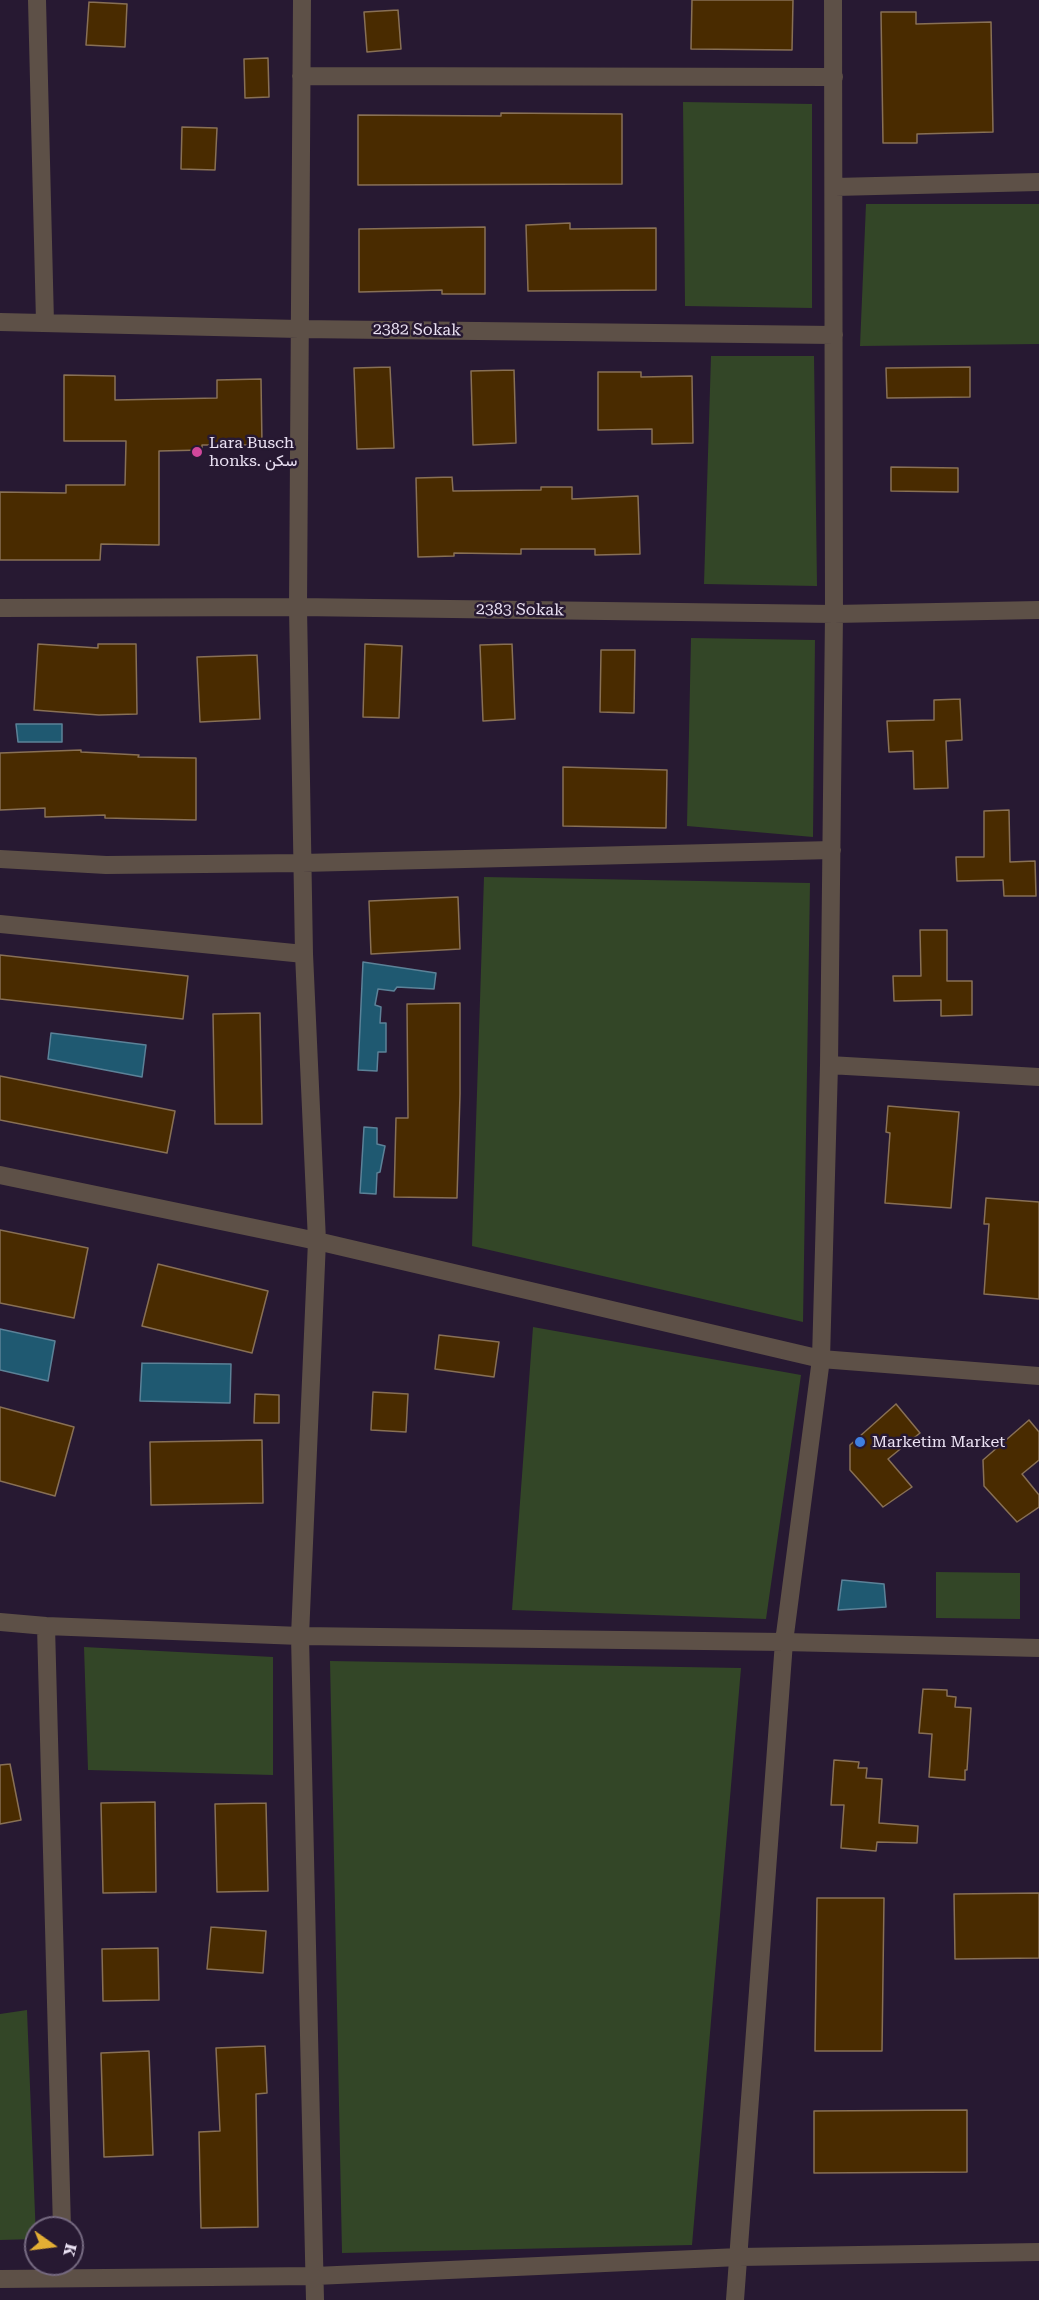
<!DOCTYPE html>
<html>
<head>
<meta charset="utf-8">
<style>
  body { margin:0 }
  #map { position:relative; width:1039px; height:2300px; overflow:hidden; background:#271932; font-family:"Roboto Serif",serif }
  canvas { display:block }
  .north { position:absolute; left:24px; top:2216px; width:60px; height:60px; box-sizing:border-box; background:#271932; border:2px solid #756980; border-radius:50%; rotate:104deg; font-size:16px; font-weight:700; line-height:24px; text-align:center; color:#ebe2f4 }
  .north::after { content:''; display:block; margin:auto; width:21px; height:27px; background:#e3ae34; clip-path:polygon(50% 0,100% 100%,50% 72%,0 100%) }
</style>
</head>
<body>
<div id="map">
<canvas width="1039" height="2300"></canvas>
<div class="north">K</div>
</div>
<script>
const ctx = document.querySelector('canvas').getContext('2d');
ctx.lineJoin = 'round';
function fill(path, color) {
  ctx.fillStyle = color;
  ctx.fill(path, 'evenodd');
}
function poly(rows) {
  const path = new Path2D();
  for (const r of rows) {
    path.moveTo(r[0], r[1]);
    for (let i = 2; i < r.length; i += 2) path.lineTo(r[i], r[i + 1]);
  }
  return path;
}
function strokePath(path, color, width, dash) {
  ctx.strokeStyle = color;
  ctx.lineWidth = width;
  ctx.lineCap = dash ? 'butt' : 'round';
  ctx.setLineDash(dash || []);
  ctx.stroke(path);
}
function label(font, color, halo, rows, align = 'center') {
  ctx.font = font + ' "Roboto Serif",Vazirmatn,serif';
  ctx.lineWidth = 5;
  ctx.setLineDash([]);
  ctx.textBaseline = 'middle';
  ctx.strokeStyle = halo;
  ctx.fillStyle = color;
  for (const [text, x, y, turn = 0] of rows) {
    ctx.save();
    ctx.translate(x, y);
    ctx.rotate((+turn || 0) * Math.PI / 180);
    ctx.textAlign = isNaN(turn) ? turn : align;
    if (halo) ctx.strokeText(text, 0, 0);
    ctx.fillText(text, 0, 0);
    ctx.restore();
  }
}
const green = poly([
  [683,102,812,104,812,308,685,306],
  [866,204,1039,204,1039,344,860,346],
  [711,356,814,356,817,586,704,584],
  [691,638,815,640,813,837,687,826],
  [484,877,810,883,803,1322,472,1246],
  [533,1327,801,1375,766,1619,512,1610],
  [936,1572,1020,1573,1020,1619,936,1618],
  [84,1647,273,1657,273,1775,88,1770],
  [330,1661,741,1668,692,2245,342,2253],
  [27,2010,36,2239,0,2240,0,2014]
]);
const water = poly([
  [16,724,62,724,62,742,18,742,16,724],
  [363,962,436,973,434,989,397,987,394,991,378,989,375,1005,381,1007,380,1023,386,1023,386,1052,378,1052,377,1071,358,1070,363,962],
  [51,1033,146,1045,142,1077,48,1059,51,1033],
  [364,1127,377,1128,377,1144,385,1146,380,1172,377,1173,376,1194,360,1193,364,1127],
  [0,1329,55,1341,48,1381,0,1370,0,1329],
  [142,1363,231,1364,230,1403,140,1401,142,1363],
  [842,1580,884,1584,886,1607,838,1610,842,1580]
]);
const building = poly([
  [692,0,793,0,792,50,691,49,692,0],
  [89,2,127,4,125,47,86,45,89,2],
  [398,10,401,49,367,52,364,12,398,10],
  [881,12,916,12,916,24,991,22,993,132,917,134,917,143,883,143,881,12],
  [268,58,269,97,245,98,244,59,268,58],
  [501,113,622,114,622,184,358,185,358,115,501,116,501,113],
  [182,127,217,128,215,170,181,169,182,127],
  [570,223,570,229,656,228,656,290,528,291,526,225,570,223],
  [485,227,485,294,442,294,442,290,359,292,359,229,485,227],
  [390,367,394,448,357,449,354,368,390,367],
  [970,367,970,397,887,398,886,368,970,367],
  [514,370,516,443,473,445,471,371,514,370],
  [598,372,641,372,641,377,692,376,693,443,652,444,652,429,598,430,598,372],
  [64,375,115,376,115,400,217,398,217,380,261,379,262,445,202,445,202,450,159,451,159,545,101,544,100,560,0,560,0,492,66,493,66,485,125,485,126,441,64,441,64,375],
  [891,467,958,468,958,492,891,491,891,467],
  [452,477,453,491,541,490,541,487,572,487,572,499,638,496,640,554,595,555,595,549,521,549,521,554,454,553,454,556,418,557,416,478,452,477],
  [38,644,98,648,98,644,136,644,137,714,99,715,34,710,38,644],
  [365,644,402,646,399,718,363,717,365,644],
  [512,644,515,719,483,721,480,645,512,644],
  [601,650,635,650,634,713,600,712,601,650],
  [257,655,260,719,200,722,197,657,257,655],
  [960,699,962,740,946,741,948,788,914,789,913,751,889,752,887,721,934,720,934,700,960,699],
  [81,750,81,752,139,755,138,757,196,758,196,820,105,818,105,815,45,817,45,808,0,810,0,753,81,750],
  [563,767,667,770,666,828,563,826,563,767],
  [1009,810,1010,862,1035,861,1036,896,1004,896,1003,880,957,881,956,857,984,857,984,811,1009,810],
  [458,897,460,949,371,954,369,901,458,897],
  [920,930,947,930,947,981,972,981,972,1015,941,1016,941,1000,894,1001,893,976,921,976,920,930],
  [0,955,188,976,183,1019,0,999,0,955],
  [460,1003,460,1094,457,1198,394,1197,396,1118,408,1118,407,1004,460,1003],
  [260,1013,262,1124,215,1124,213,1014,260,1013],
  [0,1076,175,1111,167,1153,0,1120,0,1076],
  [888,1106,959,1112,951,1208,885,1203,890,1133,886,1132,888,1106],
  [986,1198,1039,1202,1039,1299,984,1294,989,1224,984,1224,986,1198],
  [0,1230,88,1248,74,1318,0,1303,0,1230],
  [158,1264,268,1291,252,1353,142,1326,158,1264],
  [439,1335,499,1342,494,1377,435,1369,439,1335],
  [373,1392,408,1394,406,1432,371,1430,373,1392],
  [255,1394,279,1395,279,1423,254,1423,255,1394],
  [896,1404,920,1433,888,1459,912,1487,883,1507,850,1470,850,1445,896,1404],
  [0,1407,74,1427,55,1496,0,1481,0,1407],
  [1029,1420,1039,1432,1039,1460,1022,1474,1039,1495,1039,1507,1017,1522,984,1486,983,1460,1029,1420],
  [262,1440,263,1503,151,1505,150,1442,262,1440],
  [923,1689,947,1690,947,1696,956,1697,955,1707,971,1708,967,1770,965,1770,965,1780,929,1777,932,1734,919,1733,923,1689],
  [834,1760,859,1762,858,1768,867,1768,866,1778,882,1779,879,1823,918,1826,917,1843,877,1842,876,1851,841,1848,844,1805,831,1805,834,1760],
  [10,1764,21,1820,0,1824,0,1765,10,1764],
  [155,1802,156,1892,103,1893,101,1803,155,1802],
  [266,1803,268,1891,217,1892,215,1804,266,1803],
  [1039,1893,1039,1958,955,1959,954,1894,1039,1893],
  [817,1898,884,1898,882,2051,815,2051,817,1898],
  [211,1927,266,1931,263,1973,207,1969,211,1927],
  [158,1948,159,2000,103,2001,102,1949,158,1948],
  [265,2046,267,2093,256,2094,258,2227,201,2228,199,2132,220,2131,216,2048,265,2046],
  [149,2051,153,2155,104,2157,101,2053,149,2051],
  [967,2110,967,2172,814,2173,814,2111,967,2110]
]);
const minor = poly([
  [37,0,45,322],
  [302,0,298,607,304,954,317,1241,300,1636,315,2300],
  [301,76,834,77],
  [835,187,1039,182],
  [0,322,299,329,834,335],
  [0,608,298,607,834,614,1039,610],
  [0,859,106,865,302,863,832,850],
  [0,924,304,954],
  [829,1065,1039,1077],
  [0,1175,317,1241,821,1359,1039,1376],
  [0,1622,46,1626,300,1636,784,1642,1039,1648],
  [46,1626,62,2228],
  [0,2279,315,2276,739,2257,1039,2252],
  [735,2300,784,1642,821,1359,829,1065,834,614,833,0]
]);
const markers = [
  [197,452,6,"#d1479c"],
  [860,1442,6,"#3f7fe0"]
];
const streetNames = [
  ["2382 Sokak",417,330,1],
  ["2383 Sokak",520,610,1]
];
const poiNames = [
  ["Lara Busch",209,443],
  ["honks. سكن",209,461],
  ["Marketim Market",872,1442]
];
fill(green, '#334627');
fill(water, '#1f5971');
strokePath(water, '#5c8298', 1.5);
fill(building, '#492b00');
strokePath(building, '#887055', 1.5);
strokePath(minor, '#5d5047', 18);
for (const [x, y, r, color] of markers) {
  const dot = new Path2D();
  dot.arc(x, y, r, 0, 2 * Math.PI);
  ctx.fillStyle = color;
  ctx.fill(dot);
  strokePath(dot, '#271932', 2);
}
label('16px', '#ebe2f4', '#271932', streetNames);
label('16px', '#ebe2f4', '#271932', poiNames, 'left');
</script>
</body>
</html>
